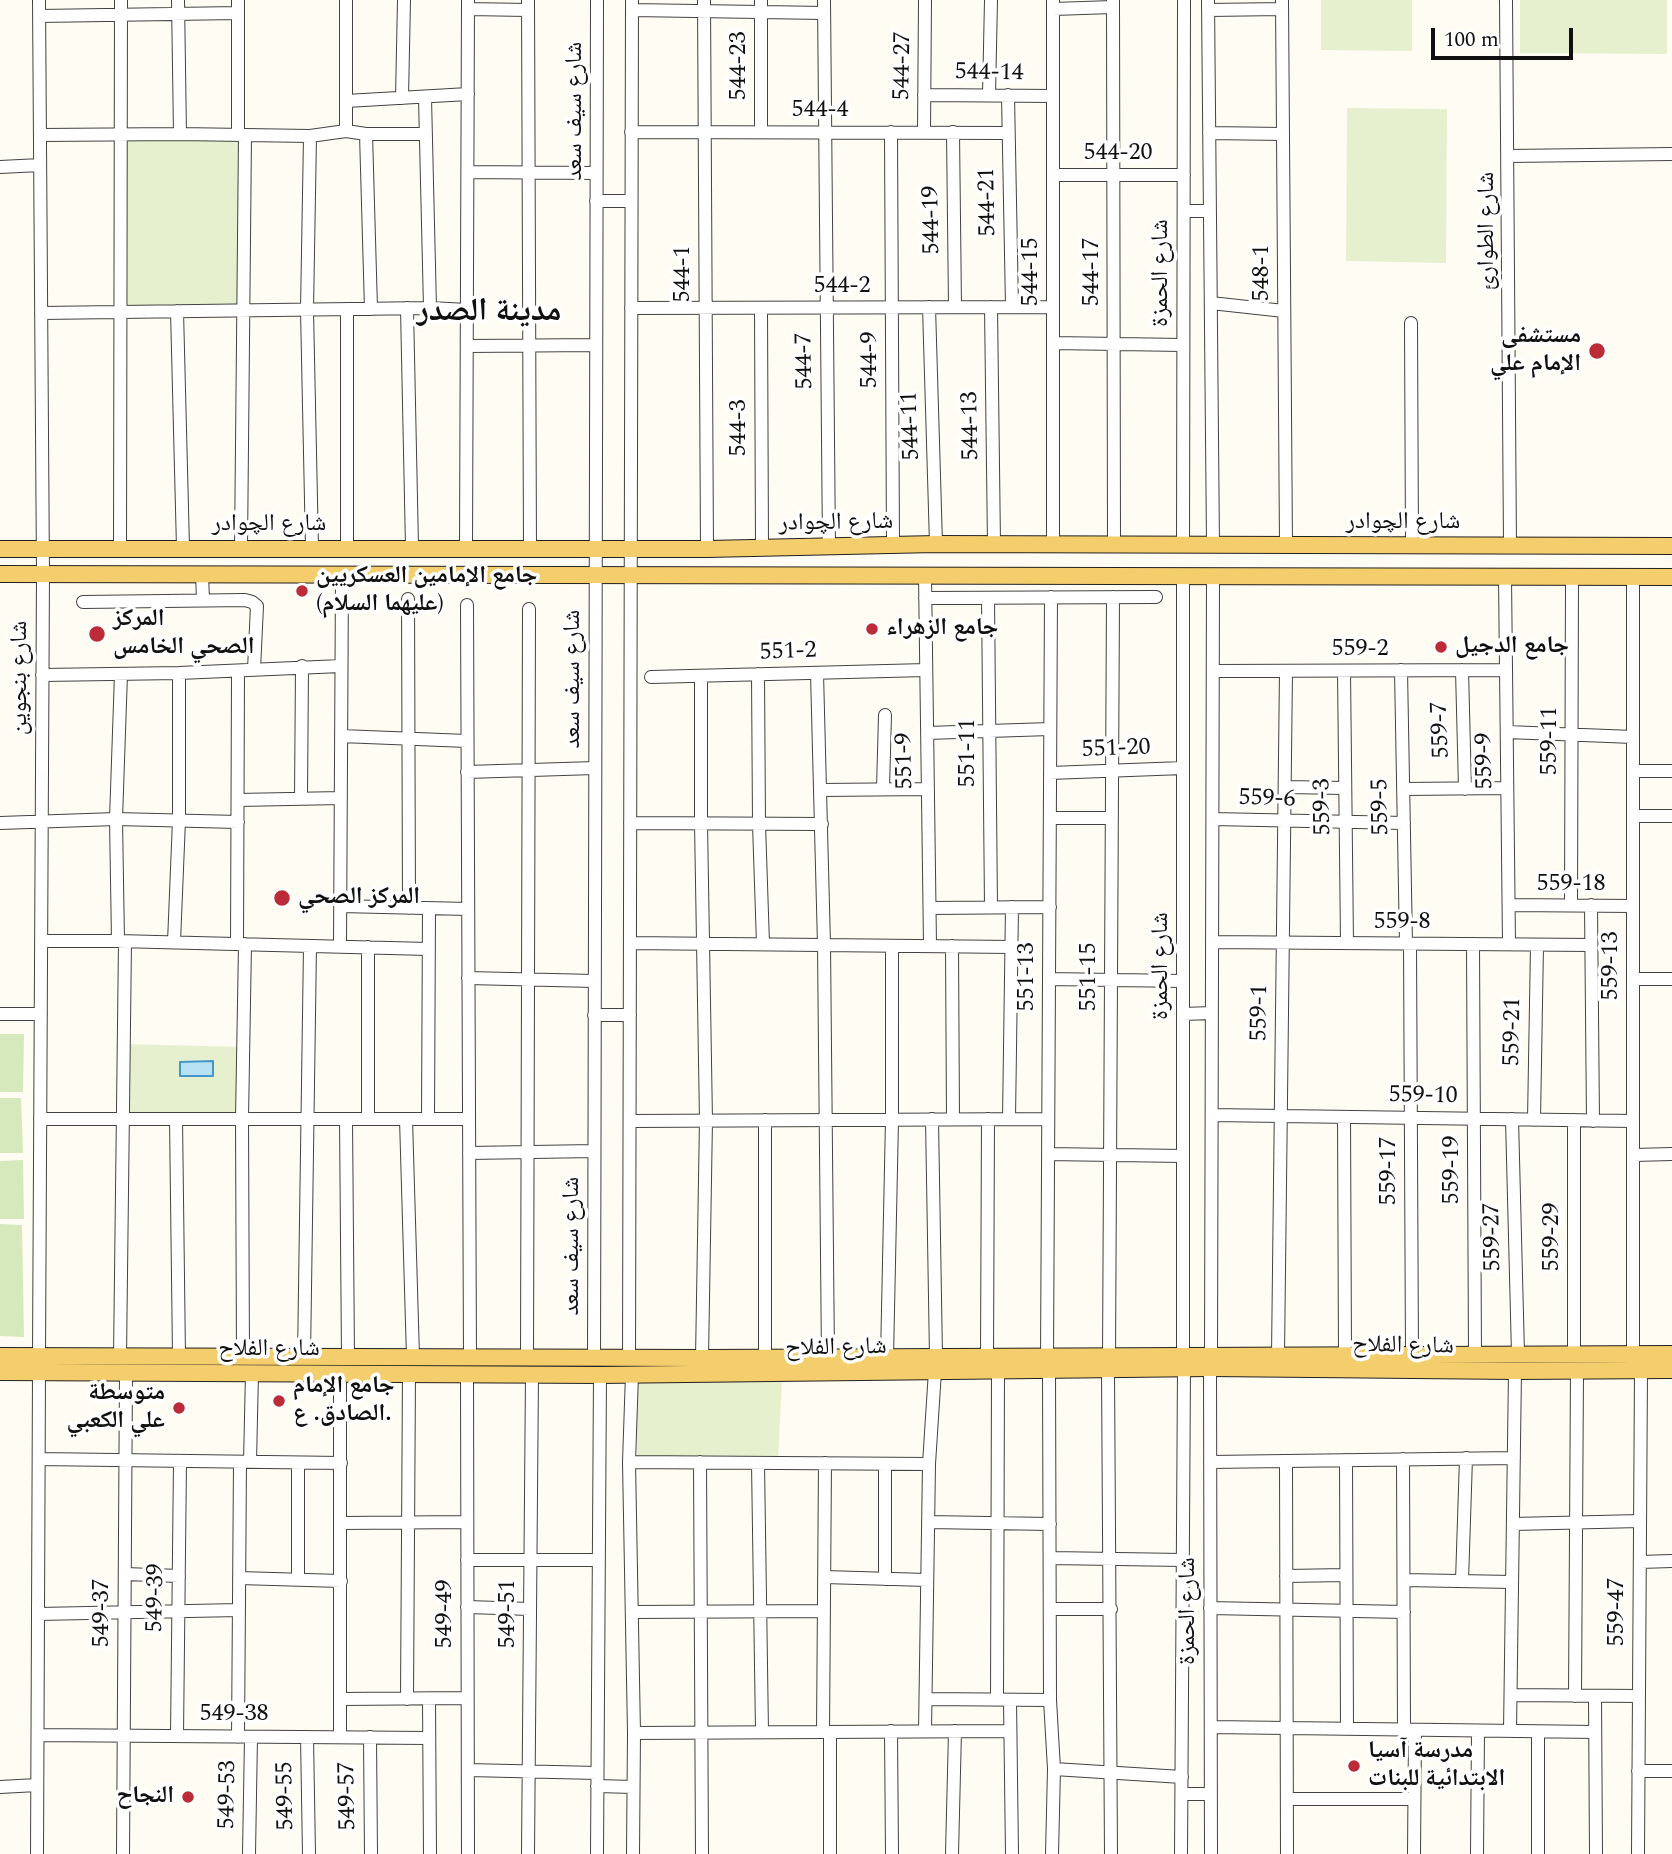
<!DOCTYPE html>
<html>
<head>
<meta charset="utf-8">
<style>
  body { margin:0 }
  #map { position:relative; width:1672px; height:1854px; overflow:hidden; background:#fffcf3; font-family:Spectral,serif }
  canvas { display:block }
  .scale { position:absolute; left:1431px; top:28px; width:142px; height:32px; box-sizing:border-box; border:4px solid #101010; border-top:0; padding-left:9px; font-size:21px; line-height:24px; white-space:nowrap; color:#101010; -webkit-text-stroke:5px #fff; paint-order:stroke }
</style>
</head>
<body>
<div id="map">
<canvas width="1672" height="1854"></canvas>
<div class="scale">100 m</div>
</div>
<script>
const ctx = document.querySelector('canvas').getContext('2d');
ctx.lineJoin = 'round';
function fill(path, color) {
  ctx.fillStyle = color;
  ctx.fill(path, 'evenodd');
}
function poly(rows) {
  const path = new Path2D();
  for (const r of rows) {
    path.moveTo(r[0], r[1]);
    for (let i = 2; i < r.length; i += 2) path.lineTo(r[i], r[i + 1]);
  }
  return path;
}
function strokePath(path, color, width, dash) {
  ctx.strokeStyle = color;
  ctx.lineWidth = width;
  ctx.lineCap = dash ? 'butt' : 'round';
  ctx.setLineDash(dash || []);
  ctx.stroke(path);
}
function label(font, color, halo, rows, align = 'center') {
  ctx.font = font + ' Spectral,"Noto Naskh Arabic",serif';
  ctx.lineWidth = 7;
  ctx.setLineDash([]);
  ctx.textBaseline = 'middle';
  ctx.strokeStyle = halo;
  ctx.fillStyle = color;
  for (const [text, x, y, turn = 0] of rows) {
    ctx.save();
    ctx.translate(x, y);
    ctx.rotate((+turn || 0) * Math.PI / 180);
    ctx.textAlign = isNaN(turn) ? turn : align;
    if (halo) ctx.strokeText(text, 0, 0);
    ctx.fillText(text, 0, 0);
    ctx.restore();
  }
}
const green = poly([
  [0,1034,24,1034,23,1092,0,1092],
  [0,1098,21,1098,23,1153,0,1153],
  [23,1160,24,1219,0,1219,0,1161],
  [0,1224,22,1225,24,1337,0,1336]
]);
const pitch = poly([
  [1321,0,1412,0,1412,51,1321,50],
  [1520,0,1667,0,1667,54,1520,53],
  [1347,108,1447,109,1446,263,1346,261],
  [121,135,241,135,242,311,120,312],
  [123,1044,243,1047,242,1119,121,1118],
  [637,1380,782,1381,778,1460,637,1456]
]);
const water = poly([
  [213,1061,213,1076,180,1076,180,1062,213,1061]
]);
const minor = poly([
  [39,0,43,574,39,1356],
  [178,0,180,134],
  [346,0,346,131],
  [528,0,530,549],
  [704,0,707,549],
  [761,0,761,132],
  [824,0,829,547],
  [1053,0,1053,544],
  [1113,0,1114,544],
  [1208,0,1213,545],
  [1282,0,1286,546],
  [1506,0,1510,546],
  [468,9,528,10],
  [1053,9,1113,7],
  [632,10,824,13],
  [1208,10,1282,9],
  [39,16,238,13],
  [924,95,1053,96],
  [989,95,991,0],
  [1008,95,1012,307],
  [402,98,404,0],
  [425,98,430,308],
  [346,101,468,94],
  [631,132,1008,133],
  [891,132,893,546],
  [924,132,925,0],
  [953,132,955,307],
  [1209,133,1283,134],
  [238,134,238,0],
  [366,134,371,309],
  [40,135,180,134,310,136,346,131,366,134,426,134],
  [310,136,307,310,312,548],
  [1508,156,1672,154],
  [0,167,40,165],
  [468,172,596,173],
  [1053,175,1184,175],
  [596,201,631,201],
  [1184,211,1210,211],
  [1211,303,1284,311],
  [929,307,936,544],
  [991,307,994,545],
  [407,308,412,547],
  [631,308,1053,307],
  [761,308,762,548],
  [177,311,183,548],
  [41,313,430,308,467,310],
  [1411,323,1412,546],
  [1053,343,1183,345],
  [467,346,596,345],
  [1183,546,1184,0],
  [120,548,121,0],
  [241,548,245,135],
  [347,548,347,309],
  [466,548,468,0],
  [202,574,203,600],
  [925,576,930,945],
  [1505,577,1509,944],
  [925,598,1156,597],
  [988,598,991,907],
  [408,599,409,908],
  [83,602,245,600,252,602,257,606,254,669],
  [467,605,470,1357],
  [1401,670,1406,944],
  [1462,670,1465,789],
  [1213,671,1506,670],
  [1344,671,1347,943],
  [817,673,824,945,828,1358],
  [758,674,759,824,763,944],
  [42,675,179,673,341,666],
  [701,676,701,823,706,1120,702,1358],
  [651,677,926,670],
  [1507,732,1633,737],
  [927,733,1050,729],
  [341,736,467,741],
  [1633,771,1672,771],
  [467,772,595,768],
  [1050,773,1183,768],
  [1285,787,1345,788],
  [883,789,885,715],
  [1403,789,1507,788],
  [821,790,928,789],
  [301,797,302,666],
  [238,800,341,798],
  [1633,816,1672,816],
  [1050,818,1112,818],
  [1213,819,1404,823],
  [0,823,116,819,238,822],
  [630,823,822,824],
  [1509,905,1633,906],
  [1571,905,1572,577],
  [1591,905,1593,1121],
  [340,906,468,909],
  [930,908,1050,907],
  [41,941,118,941,428,949],
  [118,941,116,819,121,674],
  [174,942,179,820,179,673],
  [1212,942,1591,945],
  [630,943,1012,947],
  [237,944,238,671],
  [1410,944,1412,1355],
  [1473,944,1475,1354],
  [340,946,342,575],
  [952,946,953,1119],
  [468,978,594,981],
  [1049,979,1183,981],
  [1633,979,1672,979],
  [0,1014,41,1014],
  [1183,1014,1212,1013],
  [594,1015,630,1015],
  [1212,1115,1633,1121],
  [1344,1117,1345,1355],
  [40,1119,469,1119],
  [176,1119,179,1357],
  [346,1119,348,1357],
  [368,1119,368,947],
  [406,1119,413,1357],
  [428,1119,429,909],
  [932,1119,936,1357],
  [1009,1119,1012,907],
  [1512,1119,1518,1354],
  [1534,1120,1537,945],
  [630,1121,1048,1119],
  [469,1153,594,1151],
  [1048,1154,1183,1156],
  [1633,1155,1672,1154],
  [1574,1354,1574,1120],
  [1633,1354,1633,577],
  [1278,1355,1286,671],
  [1183,1356,1183,577],
  [1211,1356,1213,576],
  [120,1357,125,942],
  [243,1357,242,1119,245,944],
  [304,1357,310,946],
  [527,1357,529,609],
  [594,1357,597,0],
  [629,1357,632,0],
  [887,1357,892,1120,892,946],
  [987,1357,988,1119],
  [1047,1357,1051,597],
  [1109,1357,1113,597],
  [765,1358,765,1120],
  [1210,1368,1211,1854],
  [1049,1370,1050,1700,1054,1769,1052,1854],
  [1108,1370,1111,1854],
  [467,1373,468,1854],
  [632,1374,629,1462,634,1733,633,1854],
  [39,1459,341,1463],
  [1403,1459,1404,1730],
  [1346,1460,1347,1729],
  [1286,1461,1287,1854],
  [250,1462,252,1373],
  [629,1462,929,1464],
  [700,1462,702,1854],
  [1210,1462,1514,1458],
  [758,1463,762,1732],
  [885,1464,885,1579],
  [928,1522,1050,1524],
  [341,1523,467,1522],
  [1513,1524,1640,1521],
  [1050,1558,1183,1560],
  [467,1560,597,1560],
  [1640,1562,1672,1561],
  [125,1574,179,1576],
  [1286,1576,1346,1575],
  [824,1577,927,1580],
  [239,1578,341,1581],
  [298,1579,298,1463],
  [1404,1580,1512,1582],
  [1462,1581,1466,1458],
  [467,1607,530,1609],
  [1210,1608,1404,1612],
  [1050,1609,1111,1609],
  [632,1612,824,1611],
  [38,1614,239,1610],
  [1511,1695,1639,1696],
  [1575,1696,1577,1371],
  [1595,1696,1596,1854],
  [340,1699,467,1698],
  [407,1699,409,1373],
  [429,1699,430,1854],
  [926,1699,1050,1700],
  [997,1699,998,1371],
  [1010,1700,1012,1854],
  [1211,1727,1595,1732],
  [891,1731,892,1854],
  [925,1731,929,1464,935,1371],
  [1510,1731,1515,1371],
  [823,1732,825,1463],
  [1538,1732,1538,1854],
  [634,1733,1010,1731],
  [38,1735,429,1738],
  [177,1736,180,1461],
  [238,1737,240,1462],
  [307,1737,309,1854],
  [340,1737,340,1373],
  [370,1737,371,1854],
  [1054,1769,1182,1777],
  [468,1770,597,1773],
  [1638,1771,1672,1771],
  [597,1786,633,1787],
  [0,1787,37,1785],
  [1182,1794,1211,1794],
  [1287,1799,1414,1799],
  [37,1854,39,1372],
  [123,1854,126,1372],
  [249,1854,251,1737],
  [528,1854,532,1374],
  [597,1854,600,1375],
  [830,1854,830,1732],
  [952,1854,955,1731],
  [1181,1854,1184,1368],
  [1414,1854,1415,1730],
  [1477,1854,1478,1731],
  [1638,1854,1641,1370]
]);
const major = poly([
  [0,549,707,549,936,544,1672,546],
  [0,574,1672,577],
  [0,1356,702,1358,1672,1354],
  [0,1372,600,1375,1210,1368,1515,1371,1672,1370]
]);
const markers = [
  [1597,351,9,"#bc2b38"],
  [302,591,7,"#bc2b38"],
  [872,629,7,"#bc2b38"],
  [97,634,9,"#bc2b38"],
  [1441,647,7,"#bc2b38"],
  [282,898,9,"#bc2b38"],
  [279,1401,7,"#bc2b38"],
  [179,1408,7,"#bc2b38"],
  [1354,1766,7,"#bc2b38"],
  [188,1797,7,"#bc2b38"]
];
const streetNames = [
  ["544-23",740,66,-90],
  ["544-27",904,66,-89],
  ["544-14",989,74,1],
  ["شارع سيف سعد",576,111,-90],
  ["544-4",820,111],
  ["544-20",1118,154],
  ["544-21",989,202,-91],
  ["544-19",933,220,-91],
  ["شارع الطوارئ",1488,231,-90],
  ["544-15",1032,272,-90],
  ["544-17",1093,272,-90],
  ["شارع الحمزة",1162,273,-90],
  ["548-1",1263,273,-90],
  ["544-1",684,274,-90],
  ["544-2",842,287],
  ["544-9",871,360,-90],
  ["544-7",806,361,-91],
  ["544-11",912,426,-92],
  ["544-13",972,426,-91],
  ["544-3",740,428,-90],
  ["شارع الچوادر",1403,523],
  ["شارع الچوادر",836,524,-1],
  ["شارع الچوادر",269,525],
  ["559-2",1360,650],
  ["551-2",788,653,-2],
  ["شارع بنجوين",21,678,-90],
  ["شارع سيف سعد",574,679,-90],
  ["559-7",1442,730,-92],
  ["559-11",1551,741,-90],
  ["551-20",1116,750,-2],
  ["551-11",969,753,-90],
  ["551-9",906,761,-91],
  ["559-9",1486,761,-91],
  ["559-6",1267,800,2],
  ["559-3",1324,807,-91],
  ["559-5",1382,807,-91],
  ["559-18",1571,885],
  ["559-8",1402,923],
  ["شارع الحمزة",1162,966,-90],
  ["559-13",1612,966,-90],
  ["551-13",1028,977,-90],
  ["551-15",1090,977,-90],
  ["559-1",1261,1013,-89],
  ["559-21",1514,1032,-89],
  ["559-10",1423,1097,1],
  ["559-19",1453,1170,-90],
  ["559-17",1390,1171,-90],
  ["559-27",1494,1237,-91],
  ["559-29",1553,1237,-90],
  ["شارع سيف سعد",573,1246,-90],
  ["شارع الفلاح",1403,1347,1],
  ["شارع الفلاح",836,1349,-1],
  ["شارع الفلاح",269,1350],
  ["549-39",157,1598,-89],
  ["شارع الحمزة",1189,1611,-90],
  ["559-47",1618,1612,-90],
  ["549-37",103,1613,-90],
  ["549-49",446,1614,-90],
  ["549-51",509,1614,-90],
  ["549-38",234,1715],
  ["549-53",229,1795,-89],
  ["549-55",287,1796,-91],
  ["549-57",349,1796,-91]
];
const poiNames = [
  ["مستشفى",1581,337,"right"],
  ["الإمام علي",1581,365,"right"],
  ["جامع الإمامين العسكريين",316,577],
  ["(عليهما السلام)",316,605],
  ["المركز",113,620],
  ["الصحي الخامس",113,648],
  ["جامع الزهراء",886,629],
  ["جامع الدجيل",1455,647],
  ["المركز الصحي",298,898],
  ["جامع الإمام",293,1387],
  ["الصادق. ع.",293,1415],
  ["متوسطة",165,1394,"right"],
  ["علي الكعبي",165,1422,"right"],
  ["مدرسة آسيا",1368,1752],
  ["الابتدائية للبنات",1368,1780],
  ["النجاح",174,1797,"right"]
];
const districtNames = [
  ["مدينة الصدر",489,314]
];
fill(green, '#d5e9bc');
fill(pitch, '#e6f0ce');
fill(water, '#b9e1f4');
strokePath(water, '#4299c9', 2);
strokePath(minor, '#434343', 14);
strokePath(major, '#212121', 18);
strokePath(minor, '#fff', 12);
strokePath(major, '#f4cd6d', 16);
for (const [x, y, r, color] of markers) {
  const dot = new Path2D();
  dot.arc(x, y, r, 0, 2 * Math.PI);
  ctx.fillStyle = color;
  ctx.fill(dot);
  strokePath(dot, '#fff', 2.5);
}
label('24px', '#101010', '#fff', streetNames);
label('bold 24px', '#101010', '#fff', poiNames, 'left');
label('bold 32px', '#101010', '#fff', districtNames);
</script>
</body>
</html>
